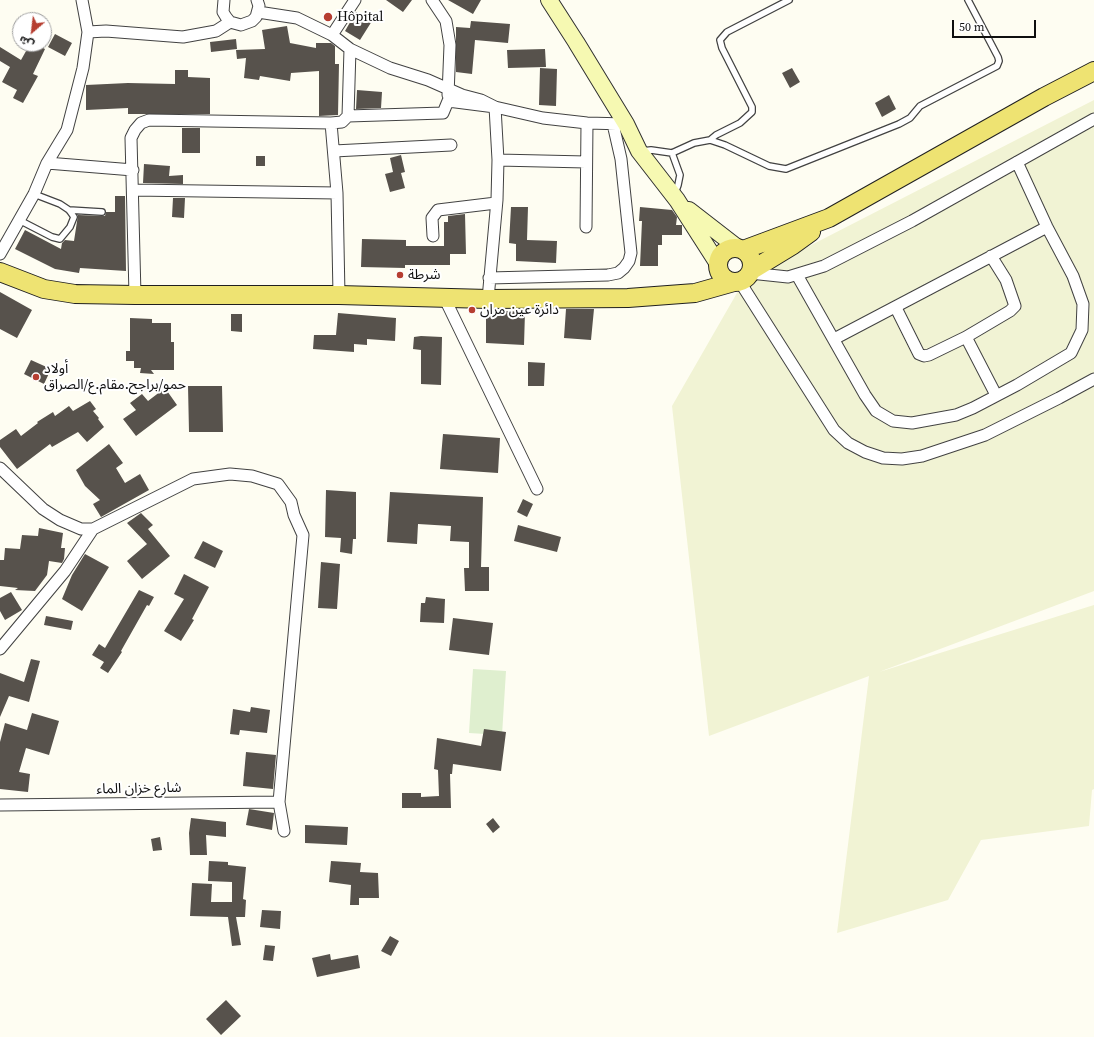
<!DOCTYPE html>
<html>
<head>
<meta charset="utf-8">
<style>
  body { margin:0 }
  #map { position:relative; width:1094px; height:1037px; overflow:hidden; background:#fefdf2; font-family:"Source Serif 4","Noto Sans Arabic",serif }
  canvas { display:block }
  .north { position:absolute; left:12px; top:12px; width:40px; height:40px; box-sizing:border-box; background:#fff; border:1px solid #9f9f9f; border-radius:50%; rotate:208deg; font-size:11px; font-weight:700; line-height:16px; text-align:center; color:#0f0f0f }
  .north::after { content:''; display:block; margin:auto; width:14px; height:18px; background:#b63e31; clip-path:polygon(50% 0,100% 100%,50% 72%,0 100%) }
  .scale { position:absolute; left:952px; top:20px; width:84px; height:18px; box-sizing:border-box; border:2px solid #0f0f0f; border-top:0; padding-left:5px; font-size:12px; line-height:14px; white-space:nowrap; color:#0f0f0f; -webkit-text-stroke:3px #fff; paint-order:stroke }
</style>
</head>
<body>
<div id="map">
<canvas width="1094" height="1037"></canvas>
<div class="north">ش</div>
<div class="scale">50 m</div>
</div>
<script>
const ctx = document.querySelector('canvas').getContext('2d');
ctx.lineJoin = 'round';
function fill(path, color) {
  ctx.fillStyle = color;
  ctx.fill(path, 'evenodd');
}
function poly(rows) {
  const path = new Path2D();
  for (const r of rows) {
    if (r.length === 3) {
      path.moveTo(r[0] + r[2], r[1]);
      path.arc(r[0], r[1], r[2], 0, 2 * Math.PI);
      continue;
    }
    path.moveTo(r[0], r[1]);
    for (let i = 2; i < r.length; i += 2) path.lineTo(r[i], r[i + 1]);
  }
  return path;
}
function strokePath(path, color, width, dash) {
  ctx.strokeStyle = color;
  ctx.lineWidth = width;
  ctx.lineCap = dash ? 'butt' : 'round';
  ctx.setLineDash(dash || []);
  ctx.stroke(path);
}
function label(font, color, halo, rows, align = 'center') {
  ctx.font = font + ' "Source Serif 4","Noto Sans Arabic",serif';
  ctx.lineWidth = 4;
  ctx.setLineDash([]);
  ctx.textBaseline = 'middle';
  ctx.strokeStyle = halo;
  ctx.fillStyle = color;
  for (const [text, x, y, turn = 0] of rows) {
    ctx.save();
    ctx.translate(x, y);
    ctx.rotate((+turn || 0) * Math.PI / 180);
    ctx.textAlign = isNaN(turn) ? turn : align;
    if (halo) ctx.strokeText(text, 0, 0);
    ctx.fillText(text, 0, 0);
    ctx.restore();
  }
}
const farmland = poly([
  [1094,100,1094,591,879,672,1094,605,1094,789,1092,790,1089,826,981,840,948,900,837,933,869,676,709,736,672,406,745,279]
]);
const pitch = poly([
  [473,669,506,671,502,735,469,733]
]);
const building = poly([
  [386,0,412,0,403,12],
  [448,0,481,0,473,14],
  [356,12,372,21,360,40,345,31],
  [471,21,510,24,508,43,475,40,472,74,456,72,456,27,470,28],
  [287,26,290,43,316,48,316,43,331,43,335,46,335,64,339,64,338,115,319,116,319,71,291,73,290,81,260,76,259,80,244,78,246,58,237,59,236,50,265,49,262,30],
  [55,34,72,43,65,56,48,47],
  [236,39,237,49,211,52,210,42],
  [30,44,36,44,45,49,33,74,38,76,23,103,13,98,17,90,2,82,10,67,0,61,0,47,21,60],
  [545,49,546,67,508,68,507,50],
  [540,68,557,69,556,106,539,105],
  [792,68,800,82,790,88,782,73],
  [175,70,188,70,188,77,210,78,210,114,128,114,128,108,86,110,86,85,128,83,175,84],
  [357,90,382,92,381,108,356,109],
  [889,95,896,109,882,117,875,103],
  [182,128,200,128,200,153,182,153],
  [401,155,405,172,401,173,405,188,390,192,385,174,393,172,390,158],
  [256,156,265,156,265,166,256,166],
  [144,164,170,166,169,176,183,175,183,184,143,183],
  [115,196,125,196,126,271,80,268,79,273,55,269,15,249,25,230,61,249,62,243,65,240,74,241,78,215,105,216,106,212,115,212],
  [173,198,185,198,184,218,172,217],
  [511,207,528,207,527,240,557,241,556,263,516,261,516,244,509,243],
  [640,207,672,210,677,217,676,225,682,225,682,235,662,235,662,245,658,245,658,266,640,266,642,221,639,221],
  [465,214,466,254,450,254,450,265,405,265,405,268,361,267,362,239,406,240,406,246,444,246,444,222,448,222,448,216],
  [0,292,32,310,17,338,0,329],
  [566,309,594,309,591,340,564,338],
  [486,310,525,312,524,345,486,343],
  [338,313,396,318,395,341,367,339,367,345,354,344,354,352,313,349,314,335,336,335],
  [231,314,242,314,242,332,231,331],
  [130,318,152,319,152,323,171,323,171,342,174,342,174,370,151,370,154,374,140,373,141,368,134,368,134,361,126,361,126,351,130,351],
  [421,336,442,337,441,385,421,384,421,350,413,349,414,337],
  [31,360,51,369,44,384,24,374],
  [528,362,545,363,544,386,528,386],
  [188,386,222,386,223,432,189,432],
  [165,388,177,405,136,436,123,419,136,410,130,403,142,394,148,401],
  [90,401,96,409,93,411,99,418,98,419,104,427,87,442,78,432,52,447,50,444,17,469,0,447,0,440,16,429,21,436,38,423,37,422,53,412,55,416,69,406,73,411],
  [443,434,500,438,498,473,440,469],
  [109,444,123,463,116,468,125,483,140,474,149,490,101,517,93,504,100,500,85,486,76,470],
  [326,490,356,492,356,539,353,539,352,554,340,552,341,538,325,537],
  [390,492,483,497,481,567,489,567,489,591,465,591,464,568,469,568,469,542,450,541,451,526,418,524,417,544,387,542],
  [523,499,533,504,527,517,517,512],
  [141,513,153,525,148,529,170,556,142,579,127,561,147,544,127,523],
  [518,525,561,537,557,552,514,541],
  [39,528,63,533,61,548,65,548,64,559,62,563,49,561,47,575,35,591,15,590,18,588,0,586,0,560,4,560,5,548,20,549,22,535,38,536],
  [203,541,223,551,215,568,194,558],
  [85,554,109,567,82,611,62,599,72,575],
  [321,562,340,564,337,609,318,608],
  [184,574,209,587,192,619,194,620,181,641,164,631,184,599,174,594],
  [139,590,154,597,149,606,147,605,121,651,122,652,108,673,100,668,104,662,92,655,99,644,105,648],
  [11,592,22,610,5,620,0,611,0,598],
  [426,597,445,599,444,623,420,622,421,603,425,603],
  [46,616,73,621,71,630,44,625],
  [453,618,493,623,489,655,449,650],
  [31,659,40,661,29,702,9,696,0,717,0,673,24,682],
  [251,707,270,710,267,733,240,730,239,735,230,734,233,709,250,712],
  [32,713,59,721,49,755,26,748,19,772,30,774,28,792,0,789,0,742,5,723,27,730],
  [484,729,506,732,501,771,453,764,452,774,450,774,451,808,402,808,402,793,421,793,421,797,439,796,438,770,434,769,437,738,481,746],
  [246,752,276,755,273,789,243,786],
  [249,809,274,813,272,830,246,825],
  [191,818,226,822,226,837,206,835,207,855,190,855,189,833],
  [493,818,500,827,493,833,486,824],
  [305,825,348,827,347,845,305,843],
  [160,837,162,850,153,851,151,839],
  [209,861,228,862,228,865,246,867,243,899,246,900,245,917,236,917,241,945,232,946,228,917,190,916,192,883,212,884,211,902,232,902,232,882,208,881],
  [331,861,361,863,360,872,378,873,379,898,359,898,359,905,350,905,351,885,329,882],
  [262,910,281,911,280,929,260,927],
  [390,936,399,941,391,956,381,951],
  [265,945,275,946,273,961,263,960],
  [330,954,331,960,358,955,360,968,317,977,312,958],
  [226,1000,241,1016,221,1035,206,1019]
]);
const service = poly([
  [710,140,716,135,740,123,752,112,752,107,722,48,720,40,727,32,789,0],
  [642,151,651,150,672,153,680,175,678,185,675,193],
  [672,153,694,143,710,140,725,145,769,166,786,169,899,124,910,118,920,106,997,66,999,61,998,57,968,0],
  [69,210,102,212],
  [19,220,52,237,60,239,70,227,74,217,69,210,60,204,34,194]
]);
const minor = poly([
  [82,0,88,32],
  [224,0,223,12,226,17,230,22,241,25,252,21,256,17,259,6,257,0],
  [432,0,446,21,450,45,448,95],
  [258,12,297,18,332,35,350,49,390,68,428,80,462,95,481,100,495,107,543,118,587,123,626,124],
  [332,35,355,0],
  [348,116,443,113,448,101,495,107,498,160,497,200,488,299],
  [334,151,451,145],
  [498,160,586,162],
  [47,163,133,170],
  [134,190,337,193],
  [586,227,587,123],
  [433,236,432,218,438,210,496,203],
  [0,254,34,194,47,163,67,130,83,68,88,32,106,31,183,37,216,31,230,22],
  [750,273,788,277,824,266,912,221,1094,119],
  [797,275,865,395,876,411,893,421,912,423,956,415,973,408,1017,385,1071,353,1082,330,1083,304,1073,276,1047,227,1017,162],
  [489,278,608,275,618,273,624,268,629,261,631,253,621,159,613,124],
  [740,282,834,430,848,443,865,452,883,458,902,459,922,456,985,435,1059,398,1094,379],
  [135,295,131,138,135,130,141,123,149,120,331,123],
  [339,295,337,193,331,123,342,122,348,116,350,49],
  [444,297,537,489],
  [896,308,919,354,924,356,929,355,966,337,1010,311,1015,306,1006,280,991,256],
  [966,337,996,395],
  [834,339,1047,227],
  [0,468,43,509,60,520,81,529,93,529,193,479,230,474,252,476,278,484,291,502,294,515,303,535,279,802,284,831],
  [0,649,65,571,93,529],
  [0,805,279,802]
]);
const secondary = poly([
  [549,0,576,42,626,124,639,151,677,200,718,264],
  [689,210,738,248]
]);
const primary = poly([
  [735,265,17],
  [743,250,829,218,1044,97,1094,71],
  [752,270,793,245,811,232],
  [0,272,44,289,75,294,135,295,339,295,488,299,628,298,695,293,734,282]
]);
const markers = [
  [328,17,5,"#b63e31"],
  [400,275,4,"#b63e31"],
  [472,310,4,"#b63e31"],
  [36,377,4,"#b63e31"]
];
const poiNames = [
  ["Hôpital",337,17],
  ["شرطة",408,275],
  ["دائرة عين مران",480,310],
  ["أولاد",44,369],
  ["حمو/براجح.مقام.ع/الصراق",44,385]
];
const streetNames = [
  ["شارع خزان الماء",139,789,-1]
];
fill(farmland, '#f1f3d4');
fill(pitch, '#dfefcf');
fill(building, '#57524c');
strokePath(service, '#424242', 8);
strokePath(minor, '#424242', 13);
strokePath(secondary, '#313131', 18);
strokePath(primary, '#202020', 20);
strokePath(service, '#fff', 5.5);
strokePath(minor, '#fff', 11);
strokePath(secondary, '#f6f9b2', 16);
strokePath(primary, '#eee372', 18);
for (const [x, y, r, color] of markers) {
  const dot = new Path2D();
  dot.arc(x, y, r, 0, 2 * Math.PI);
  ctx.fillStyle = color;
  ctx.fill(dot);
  strokePath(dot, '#fff', 1.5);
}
label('14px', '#0f0f0f', '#fff', poiNames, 'left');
label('14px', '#0f0f0f', '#fff', streetNames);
</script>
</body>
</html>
